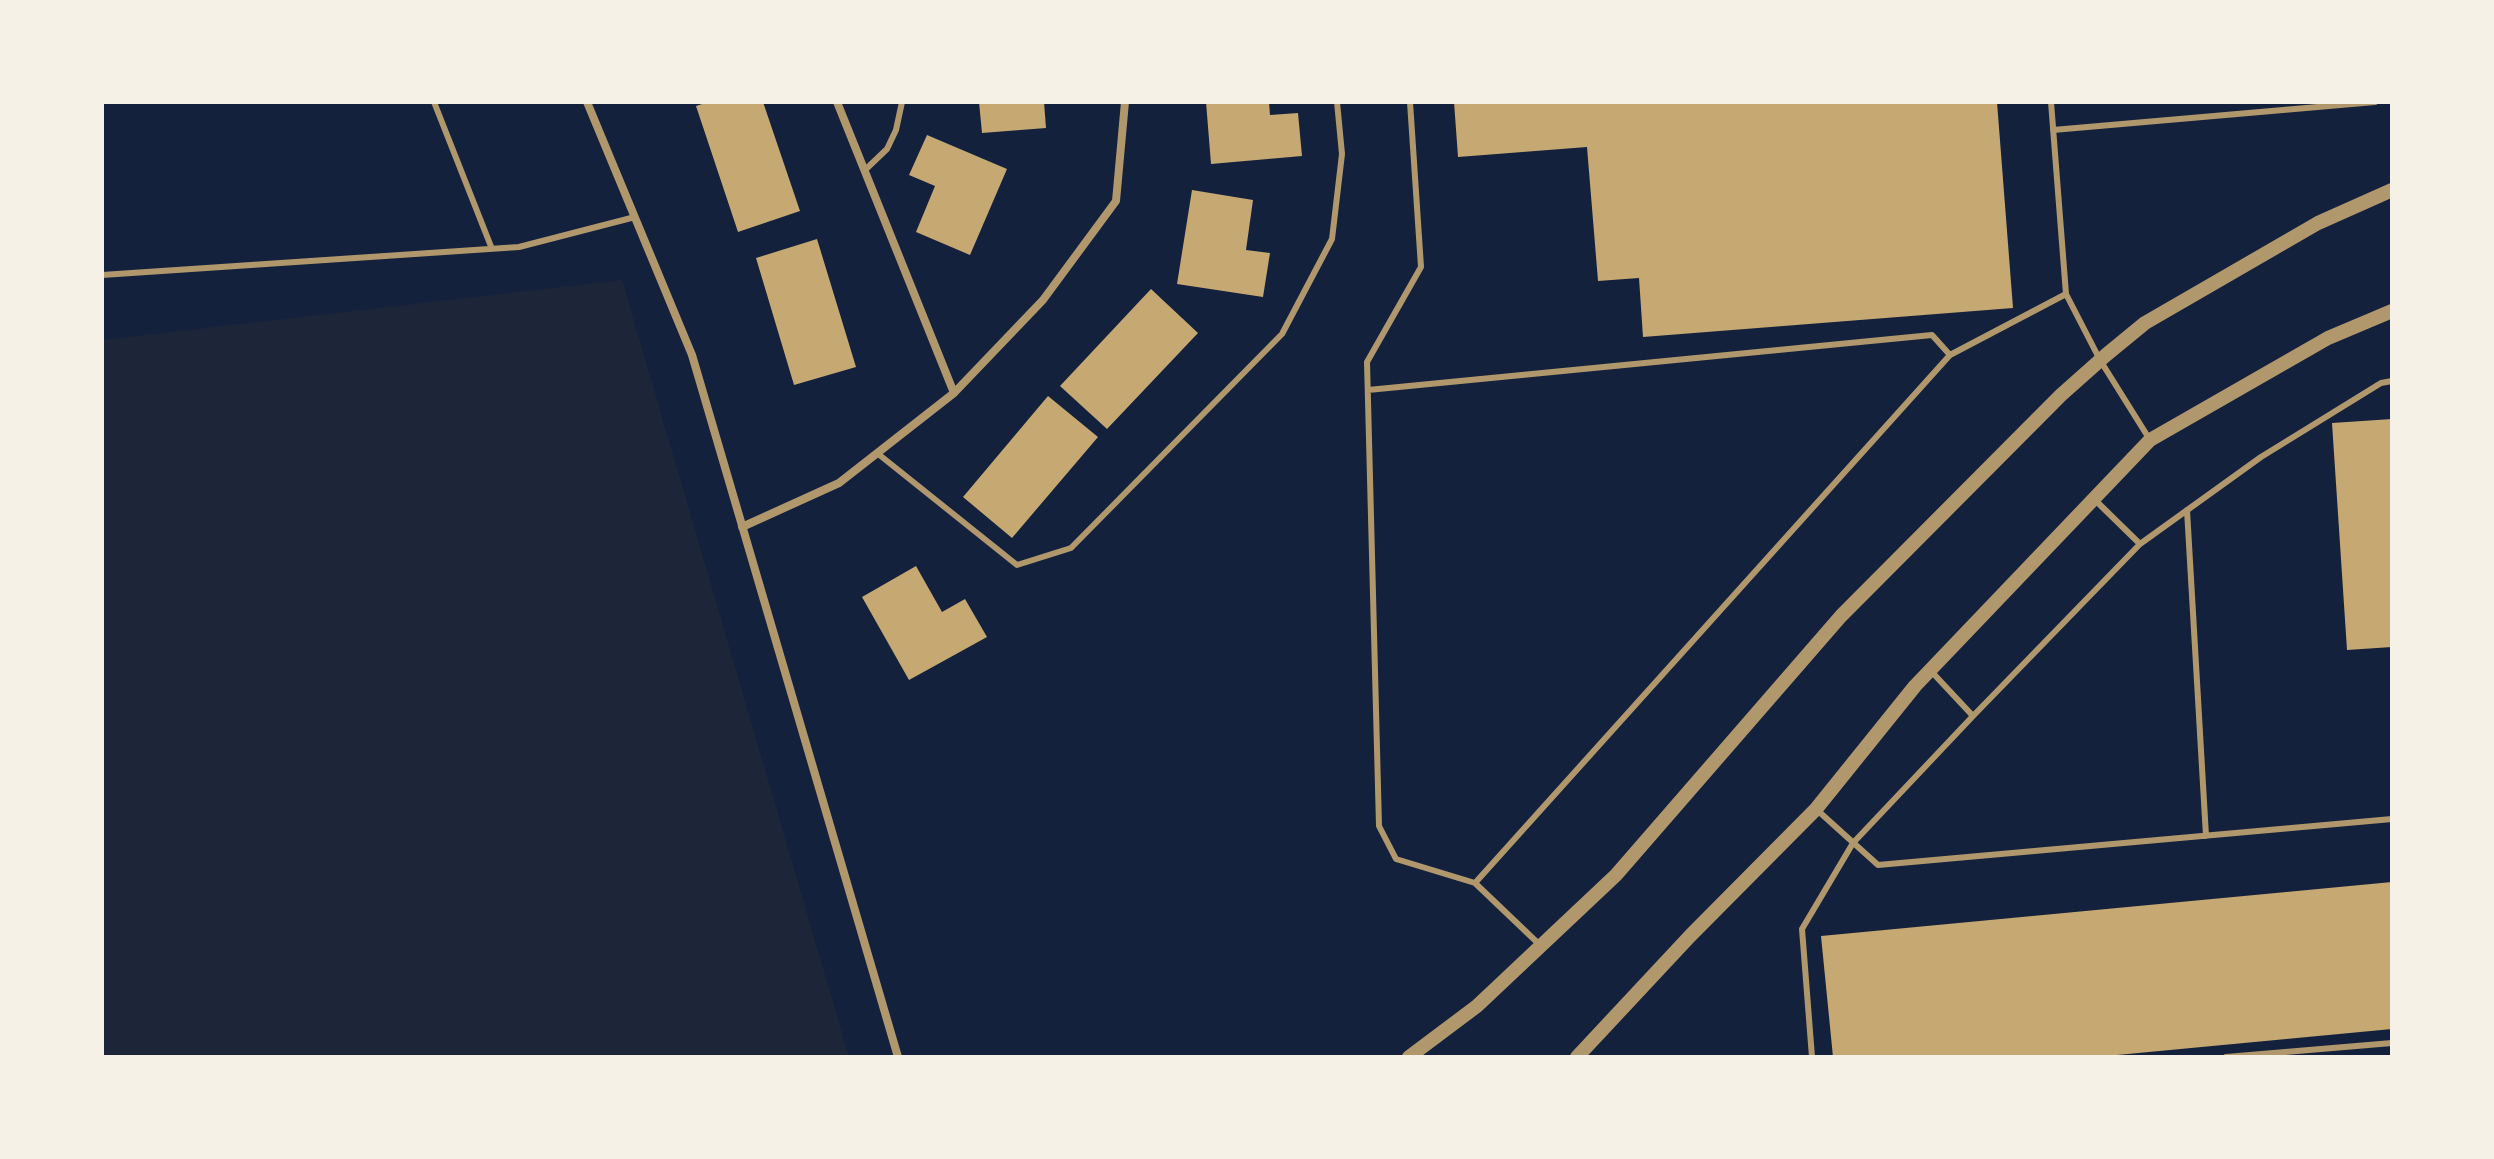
<!DOCTYPE html>
<html>
<head>
<meta charset="utf-8">
<style>
  body { margin:0 }
  #map { position:relative; width:2494px; height:1159px; overflow:hidden; background:#14213d; font-family:Helvetica,sans-serif }
  canvas { display:block }
  .frame { position:absolute; inset:0; border:104px solid #f6f1e7; pointer-events:none }
</style>
</head>
<body>
<div id="map">
<canvas width="2494" height="1159"></canvas>
<div class="frame"></div>
</div>
<script>
const ctx = document.querySelector('canvas').getContext('2d');
ctx.lineJoin = 'round';
function fill(path, color) {
  ctx.fillStyle = color;
  ctx.fill(path, 'evenodd');
}
function poly(rows) {
  const path = new Path2D();
  for (const r of rows) {
    path.moveTo(r[0], r[1]);
    for (let i = 2; i < r.length; i += 2) path.lineTo(r[i], r[i + 1]);
  }
  return path;
}
function strokePath(path, color, width, dash) {
  ctx.strokeStyle = color;
  ctx.lineWidth = width;
  ctx.lineCap = dash ? 'butt' : 'round';
  ctx.setLineDash(dash || []);
  ctx.stroke(path);
}
const green = poly([
  [622,280,849,1057,102,1057,102,340]
]);
const building = poly([
  [708,102,763,102,800,211,738,232,696,106],
  [979,102,1044,102,1046,128,982,133],
  [1206,102,1269,102,1270,115,1298,113,1302,156,1211,164],
  [1454,102,1997,102,2013,308,1643,337,1639,278,1598,281,1587,147,1458,157],
  [927,135,1007,169,970,255,916,232,935,186,909,175],
  [1192,190,1253,200,1246,250,1270,253,1263,297,1177,284],
  [817,239,856,367,794,385,756,258],
  [1151,289,1198,333,1107,429,1060,386],
  [1048,396,1098,437,1012,538,963,497],
  [2392,419,2392,647,2347,650,2332,423],
  [916,566,942,612,965,599,987,637,909,680,862,597],
  [2392,882,2392,1029,2096,1057,1833,1057,1821,936]
]);
const service = poly([
  [434,102,492,249],
  [1410,102,1421,267,1367,362,1379,826,1396,859,1475,883,1541,946],
  [2051,102,2066,294,2100,360,2150,440],
  [2053,130,2375,102],
  [865,170,887,149,896,130,902,102],
  [102,275,519,247,635,217],
  [1368,390,1932,335,1950,355],
  [877,453,1017,565,1071,548,1282,334,1332,239,1342,154,1337,102],
  [2094,499,2140,544],
  [2187,510,2206,836],
  [1930,670,1973,716,2140,544,2261,457,2381,383,2392,381],
  [1816,809,1878,865,2392,819],
  [1475,883,1950,355,2066,294],
  [1812,1057,1802,929,1853,843,1973,716],
  [2226,1057,2392,1043]
]);
const minor = poly([
  [587,102,692,355,898,1057],
  [837,102,954,393],
  [742,527,839,483,954,393,1043,300,1116,201,1125,102]
]);
const tertiary = poly([
  [1409,1057,1477,1006,1616,875,1841,616,2061,395,2106,355,2145,323,2318,223,2392,190],
  [1577,1057,1690,936,1816,809,1915,686,2150,440,2328,338,2392,311]
]);
fill(green, '#1d2539');
fill(building, '#c6a872');
strokePath(service, '#b1986c', 6);
strokePath(minor, '#b1986c', 8);
strokePath(tertiary, '#b1986c', 14);
</script>
</body>
</html>
